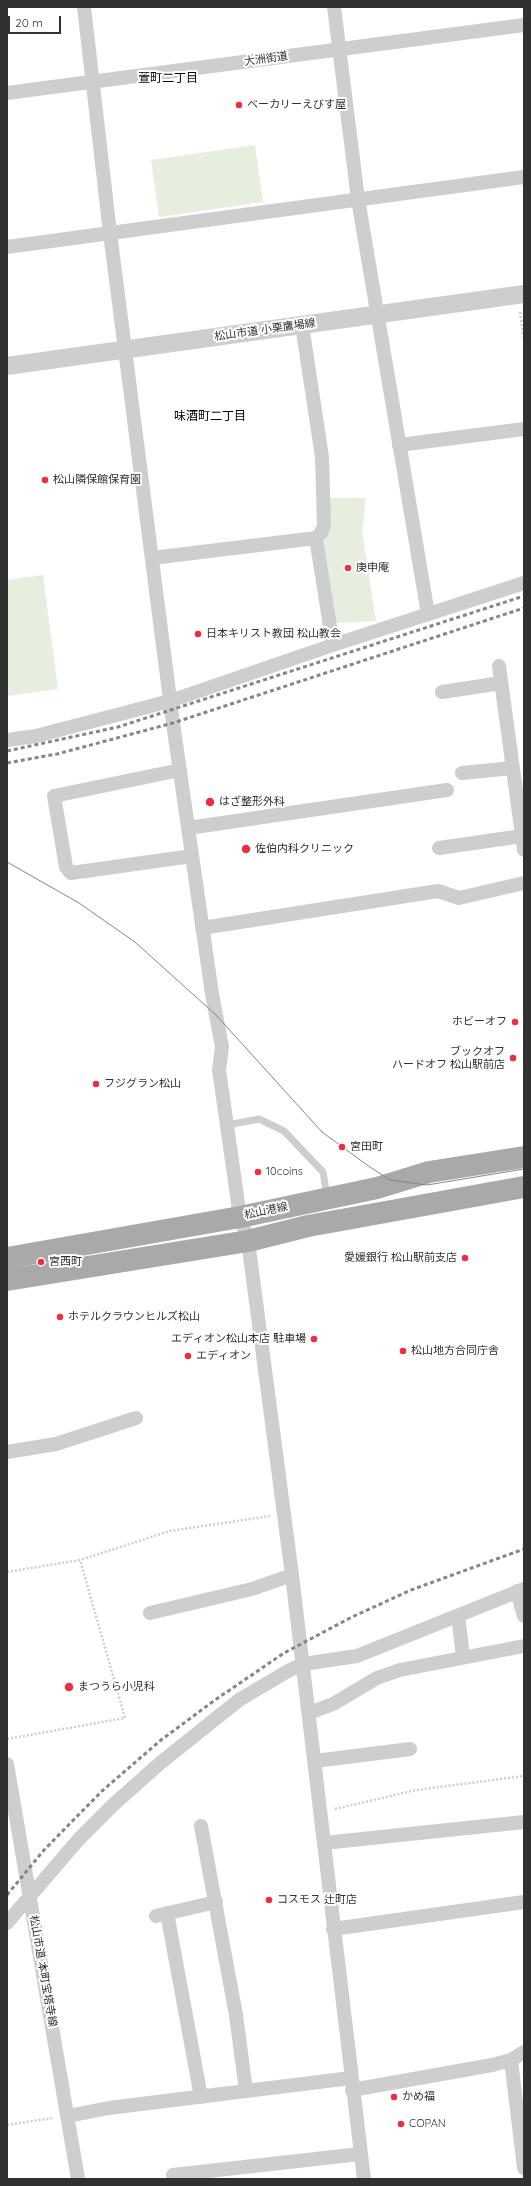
<!DOCTYPE html>
<html>
<head>
<meta charset="utf-8">
<style>
  body { margin:0 }
  #map { position:relative; width:531px; height:2186px; overflow:hidden; background:#fff; font-family:Quicksand,sans-serif }
  canvas { display:block }
  .frame { position:absolute; inset:0; border:8px solid #313131; pointer-events:none }
  .scale { position:absolute; left:8px; top:16px; width:53px; height:18px; box-sizing:border-box; border:2px solid #313131; border-top:0; padding-left:5px; font-size:12px; line-height:14px; white-space:nowrap; color:#313131; -webkit-text-stroke:3px #fff; paint-order:stroke }
</style>
</head>
<body>
<div id="map">
<canvas width="531" height="2186"></canvas>
<div class="frame"></div>
<div class="scale">20 m</div>
</div>
<script>
const ctx = document.querySelector('canvas').getContext('2d');
ctx.lineJoin = 'round';
function fill(path, color) {
  ctx.fillStyle = color;
  ctx.fill(path, 'evenodd');
}
function poly(rows) {
  const path = new Path2D();
  for (const r of rows) {
    path.moveTo(r[0], r[1]);
    for (let i = 2; i < r.length; i += 2) path.lineTo(r[i], r[i + 1]);
  }
  return path;
}
function strokePath(path, color, width, dash) {
  ctx.strokeStyle = color;
  ctx.lineWidth = width;
  ctx.lineCap = dash ? 'butt' : 'round';
  ctx.setLineDash(dash || []);
  ctx.stroke(path);
}
function label(font, color, halo, rows, align = 'center') {
  ctx.font = font + ' Quicksand,"Noto Sans JP",sans-serif';
  ctx.lineWidth = 4;
  ctx.setLineDash([]);
  ctx.textBaseline = 'middle';
  ctx.strokeStyle = halo;
  ctx.fillStyle = color;
  for (const [text, x, y, turn = 0] of rows) {
    ctx.save();
    ctx.translate(x, y);
    ctx.rotate((+turn || 0) * Math.PI / 180);
    ctx.textAlign = isNaN(turn) ? turn : align;
    if (halo) ctx.strokeText(text, 0, 0);
    ctx.fillText(text, 0, 0);
    ctx.restore();
  }
}
const green = poly([
  [255,145,263,202,159,217,151,160],
  [330,498,366,498,362,531,376,621,336,623,324,542,329,531],
  [43,575,58,689,7,696,7,580]
]);
const path = poly([
  [520,312,524,339],
  [7,1572,80,1560,170,1531,270,1516],
  [7,1739,125,1718,80,1560],
  [335,1809,416,1790,524,1776],
  [7,2125,52,2118]
]);
const service = poly([
  [227,1125,259,1119,284,1131,323,1172,327,1196]
]);
const minor = poly([
  [84,7,110,233,173,723,212,994,222,1047,219,1070,240,1217,248,1241,292,1575,364,2179],
  [334,7,358,199,428,614],
  [7,93,524,25],
  [7,247,524,177],
  [302,325,322,457,324,526,321,533,316,538],
  [399,445,524,429],
  [152,558,316,538,333,645],
  [499,666,524,850],
  [442,692,501,683],
  [7,740,36,736,170,701,333,645,524,583],
  [180,770,54,796,66,867,71,873,192,856],
  [462,773,513,768],
  [188,828,447,790],
  [439,848,522,836],
  [202,928,438,891,459,898,524,883],
  [7,1452,56,1444,136,1418],
  [517,1591,524,1616],
  [150,1613,252,1589,292,1575],
  [459,1623,463,1657],
  [309,1713,333,1704,377,1678,400,1670,524,1646],
  [315,1761,410,1749],
  [7,1764,78,2179],
  [201,1826,236,2015,246,2091],
  [324,1843,524,1822],
  [167,1913,201,2097],
  [156,1916,216,1902],
  [7,1923,79,1839,113,1805,159,1764,239,1700,288,1671,303,1664,357,1656,524,1589],
  [333,1929,524,1902],
  [511,2060,524,2168],
  [352,2090,492,2065,511,2060,524,2052],
  [68,2116,109,2108,351,2078],
  [173,2175,360,2154]
]);
const tertiary = poly([
  [7,366,524,294]
]);
const primary = poly([
  [7,1258,240,1217,377,1188,429,1172,524,1157],
  [7,1280,248,1241,308,1226,524,1187]
]);
const tram = poly([
  [7,862,79,903,135,942,216,1015,322,1132,367,1165,390,1180,427,1185,524,1169]
]);
const rail = poly([
  [7,751,118,727,524,596],
  [7,763,57,754,173,723,524,608],
  [7,1895,44,1850,102,1791,161,1740,215,1700,284,1653,352,1617,411,1590,524,1549]
]);
const markers = [
  [239,105,4,"#ee2e3f"],
  [45,480,4,"#ee2e3f"],
  [348,568,4,"#ee2e3f"],
  [198,634,4,"#ee2e3f"],
  [210,802,5,"#ee2e3f"],
  [246,849,5,"#ee2e3f"],
  [515,1022,4,"#ee2e3f"],
  [513,1058,4,"#ee2e3f"],
  [96,1084,4,"#ee2e3f"],
  [342,1147,4,"#ee2e3f"],
  [258,1172,4,"#ee2e3f"],
  [465,1258,4,"#ee2e3f"],
  [41,1262,4,"#ee2e3f"],
  [60,1317,4,"#ee2e3f"],
  [314,1339,4,"#ee2e3f"],
  [403,1351,4,"#ee2e3f"],
  [188,1356,4,"#ee2e3f"],
  [69,1687,5,"#ee2e3f"],
  [269,1900,4,"#ee2e3f"],
  [394,2097,4,"#ee2e3f"],
  [401,2124,4,"#ee2e3f"]
];
const streetNames = [
  ["大洲街道",266,59,-8],
  ["松山市道 小栗鷹場線",265,330,-8],
  ["松山港線",266,1211,-12],
  ["松山市道 本町宝塔寺線",43,1971,80]
];
const poiNames = [
  ["ベーカリーえびす屋",247,105],
  ["松山隣保館保育園",53,480],
  ["庚申庵",356,568],
  ["日本キリスト教団 松山教会",206,634],
  ["はざ整形外科",219,802],
  ["佐伯内科クリニック",255,849],
  ["ホビーオフ",507,1022,"right"],
  ["ブックオフ",505,1052,"right"],
  ["ハードオフ 松山駅前店",505,1065,"right"],
  ["フジグラン松山",104,1084],
  ["宮田町",350,1147],
  ["10coins",266,1172],
  ["愛媛銀行 松山駅前支店",457,1258,"right"],
  ["宮西町",49,1262],
  ["ホテルクラウンヒルズ松山",68,1317],
  ["エディオン松山本店 駐車場",306,1339,"right"],
  ["松山地方合同庁舎",411,1351],
  ["エディオン",196,1356],
  ["まつうら小児科",78,1687],
  ["コスモス 辻町店",277,1900],
  ["かめ福",402,2097],
  ["COPAN",409,2124]
];
const neighbourhoodNames = [
  ["萱町二丁目",168,78],
  ["味酒町二丁目",210,416]
];
fill(green, '#e7eedf');
strokePath(path, '#cecece', 2.5, [2, 2]);
strokePath(service, '#cecece', 7);
strokePath(minor, '#cecece', 14);
strokePath(tertiary, '#cecece', 18);
strokePath(primary, '#a9a9a9', 22);
strokePath(tram, '#868686', 1);
strokePath(rail, '#868686', 3, [4, 3]);
for (const [x, y, r, color] of markers) {
  const dot = new Path2D();
  dot.arc(x, y, r, 0, 2 * Math.PI);
  ctx.fillStyle = color;
  ctx.fill(dot);
  strokePath(dot, '#fff', 1.5);
}
label('11px', '#313131', '#fff', streetNames);
label('11px', '#313131', '#fff', poiNames, 'left');
label('12px', '#000', '#fff', neighbourhoodNames);
</script>
</body>
</html>
